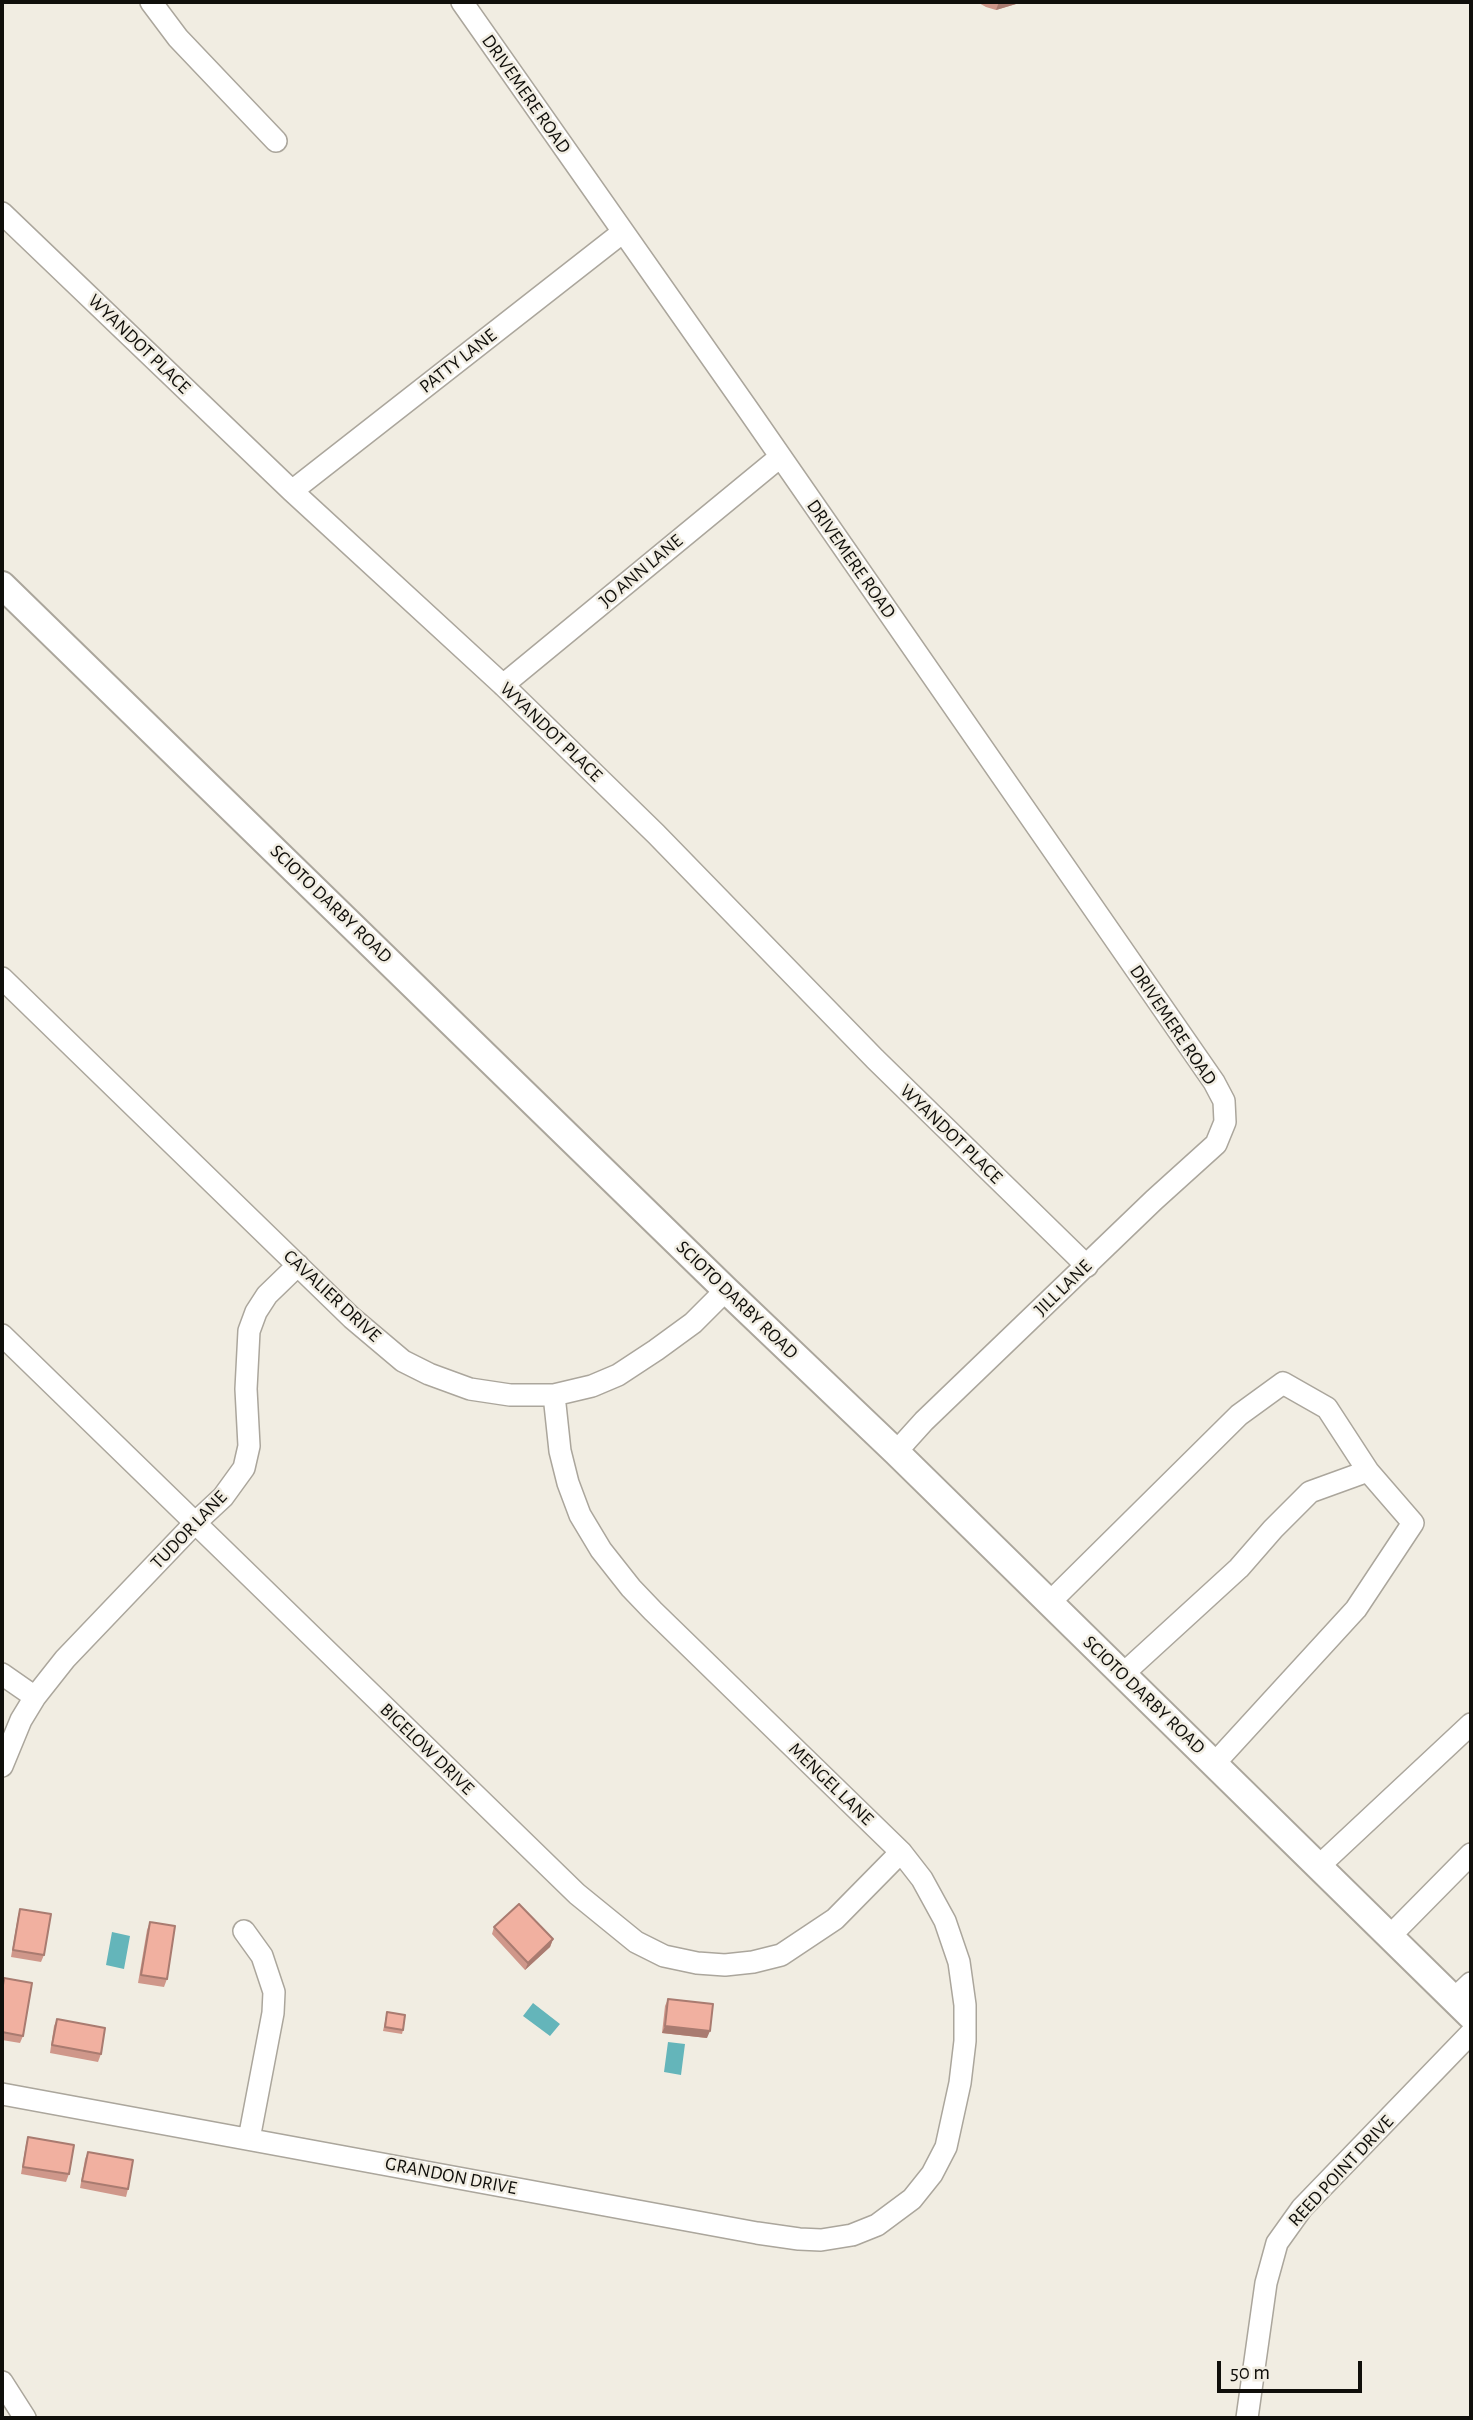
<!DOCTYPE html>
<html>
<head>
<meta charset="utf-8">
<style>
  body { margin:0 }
  #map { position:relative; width:1473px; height:2420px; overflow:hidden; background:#f1ede2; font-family:"Alegreya Sans",sans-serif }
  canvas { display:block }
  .frame { position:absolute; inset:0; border:4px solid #100f0b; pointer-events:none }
  .scale { position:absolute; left:1217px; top:2361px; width:145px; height:32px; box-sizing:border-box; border:4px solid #100f0b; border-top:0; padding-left:9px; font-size:21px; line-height:24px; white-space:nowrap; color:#100f0b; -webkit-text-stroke:5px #f1ede2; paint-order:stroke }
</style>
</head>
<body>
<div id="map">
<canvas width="1473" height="2420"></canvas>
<div class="frame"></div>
<div class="scale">50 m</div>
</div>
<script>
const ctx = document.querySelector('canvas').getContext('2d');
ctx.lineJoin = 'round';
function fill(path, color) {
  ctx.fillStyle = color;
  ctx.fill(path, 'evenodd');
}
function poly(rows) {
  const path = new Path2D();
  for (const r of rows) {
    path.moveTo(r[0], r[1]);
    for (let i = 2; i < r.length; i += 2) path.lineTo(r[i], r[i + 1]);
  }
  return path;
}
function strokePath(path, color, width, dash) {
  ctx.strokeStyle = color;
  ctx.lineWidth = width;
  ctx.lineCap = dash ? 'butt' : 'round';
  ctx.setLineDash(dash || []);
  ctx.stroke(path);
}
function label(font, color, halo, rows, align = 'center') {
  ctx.font = font + ' "Alegreya Sans",sans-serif';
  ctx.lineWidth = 5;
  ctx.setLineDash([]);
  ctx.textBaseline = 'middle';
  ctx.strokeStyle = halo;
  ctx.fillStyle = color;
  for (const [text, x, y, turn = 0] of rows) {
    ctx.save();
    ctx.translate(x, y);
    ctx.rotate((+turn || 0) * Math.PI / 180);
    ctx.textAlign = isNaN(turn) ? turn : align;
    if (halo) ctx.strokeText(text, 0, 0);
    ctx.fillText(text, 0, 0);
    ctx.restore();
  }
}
const water = poly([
  [112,1932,130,1936,124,1969,106,1965],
  [533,2003,560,2024,550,2036,523,2016],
  [668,2042,685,2044,681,2075,664,2072]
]);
const minor = poly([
  [151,2,178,38,276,141],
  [462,2,749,411,1214,1082,1224,1101,1225,1122,1216,1144,1154,1200,924,1421,896,1452],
  [2,213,292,491,503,685,656,834,875,1059,1087,1266],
  [292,491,623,232],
  [503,685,780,457],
  [2,978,352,1318,403,1361,429,1374,470,1389,510,1395,554,1395,592,1386,618,1375,656,1350,693,1323,726,1290],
  [2,1335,577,1894,636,1942,664,1956,697,1963,725,1965,753,1962,781,1955,835,1919,901,1852],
  [1050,1602,1239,1415,1283,1383,1327,1408,1368,1471],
  [2,1674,35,1697],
  [1123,1674,1239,1568,1273,1529,1310,1492,1368,1471,1413,1523,1356,1609,1214,1764],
  [2,1766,21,1720,35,1697,65,1659,195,1523,223,1497,244,1468,249,1446,246,1389,249,1331,256,1312,267,1295,298,1265],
  [1319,1866,1471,1724],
  [244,1931,262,1956,274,1992,273,2013,249,2139],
  [1390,1936,1471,1854],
  [1454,1999,1471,1983],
  [2,2094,757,2233,799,2239,821,2240,852,2235,877,2225,912,2199,932,2174,946,2147,960,2083,965,2041,965,2005,959,1962,945,1921,922,1879,901,1852,653,1611,631,1588,601,1550,580,1515,568,1483,560,1451,554,1395],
  [2,2382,25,2418],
  [1247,2418,1266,2283,1277,2243,1302,2208,1471,2033]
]);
const major = poly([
  [2,585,726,1290,896,1452,1471,2016]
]);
const wall = poly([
  [977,2,1019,2,1016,4,996,10,986,7],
  [20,1909,44,1955,41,1962,11,1957,18,1916],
  [150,1922,167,1979,164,1987,138,1983,147,1930],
  [494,1927,553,1939,550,1947,525,1970,492,1934],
  [4,1978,23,2036,20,2043,2,2040,2,1985],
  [668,1999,707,2038,662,2033,665,2006],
  [387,2012,403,2030,402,2034,383,2031],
  [57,2019,101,2054,98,2062,50,2053,54,2026],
  [28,2137,69,2174,66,2182,21,2174,26,2144],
  [88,2152,128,2189,126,2197,80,2188,85,2159]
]);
const shadedWall = poly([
  [999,2,1019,2,1016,4,996,10],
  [553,1939,550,1947,525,1970,528,1963],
  [665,2026,710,2031,707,2038,662,2033]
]);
const building = poly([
  [519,1904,553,1939,528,1963,494,1927,519,1904],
  [20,1909,51,1914,44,1955,13,1950,20,1909],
  [150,1922,175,1926,167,1979,141,1975,150,1922],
  [4,1978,32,1983,23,2036,2,2032,2,1992,4,1978],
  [668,1999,713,2004,710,2031,665,2026,668,1999],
  [387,2012,405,2015,403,2030,385,2027,387,2012],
  [57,2019,105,2028,101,2054,52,2045,57,2019],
  [28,2137,74,2145,69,2174,23,2167,28,2137],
  [88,2152,133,2160,128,2189,82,2181,88,2152]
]);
const streetNames = [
  ["DRIVEMERE ROAD",526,94,55],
  ["WYANDOT PLACE",139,344,44],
  ["PATTY LANE",458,361,-38],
  ["DRIVEMERE ROAD",851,559,55],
  ["JO ANN LANE",641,571,-40],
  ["WYANDOT PLACE",551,732,44],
  ["SCIOTO DARBY ROAD",331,904,44],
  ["DRIVEMERE ROAD",1173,1025,56],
  ["WYANDOT PLACE",951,1134,44],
  ["JILL LANE",1063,1288,-44],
  ["CAVALIER DRIVE",332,1296,43],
  ["SCIOTO DARBY ROAD",737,1300,44],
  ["TUDOR LANE",189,1530,-46],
  ["SCIOTO DARBY ROAD",1144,1695,44],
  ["BIGELOW DRIVE",427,1749,44],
  ["MENGEL LANE",831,1784,44],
  ["REED POINT DRIVE",1341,2171,-47],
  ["GRANDON DRIVE",451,2176,11]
];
fill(water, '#64b5ba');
strokePath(minor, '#aba69c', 24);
strokePath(major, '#aba69c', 30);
strokePath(minor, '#fff', 21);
strokePath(major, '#fff', 26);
fill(wall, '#cf978a');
fill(shadedWall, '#a97b70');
fill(building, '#f1b0a0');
strokePath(building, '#a97b70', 2);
label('19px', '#100f0b', '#f1ede2', streetNames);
</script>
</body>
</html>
